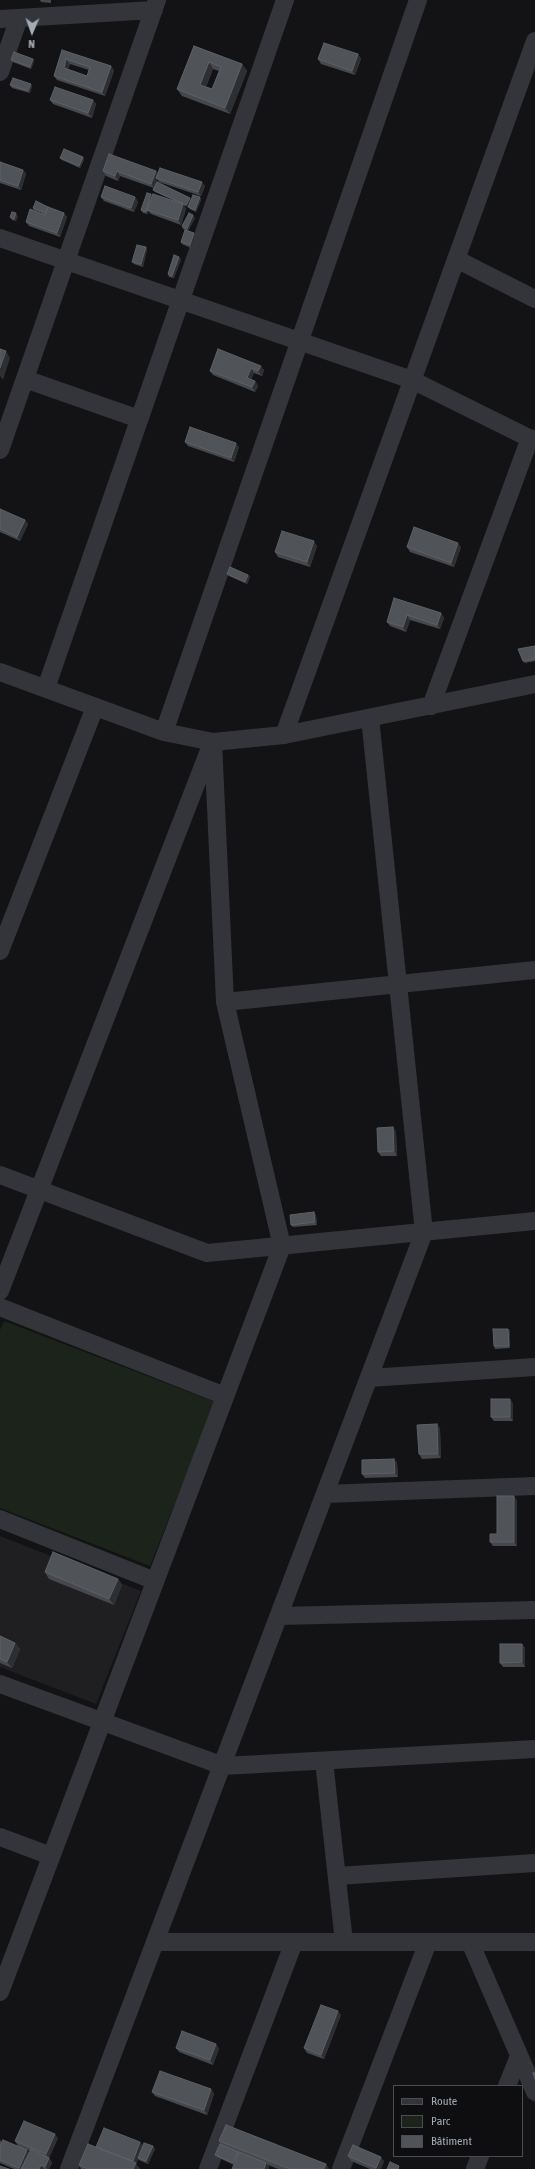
<!DOCTYPE html>
<html>
<head>
<meta charset="utf-8">
<style>
  body { margin:0 }
  #map { position:relative; width:535px; height:2169px; overflow:hidden; background:#131315; font-family:"Asap Condensed",sans-serif }
  canvas { display:block }
  .legend { position:absolute; left:393px; top:2085px; width:130px; height:72px; box-sizing:border-box; background:#0e0e10; border:1px solid #4a4d52; margin:0; padding:5px 7px; list-style:none; font-size:12px; color:#a3abb6 }
  .legend li { display:flex; align-items:center; gap:8px; height:20px }
  .legend b { width:20px; border:1px solid #4a4d52 }
  .north { position:absolute; left:12px; top:12px; width:40px; height:40px; -webkit-text-stroke:3px #0e0e10; paint-order:stroke; rotate:182deg; font-size:11px; font-weight:700; line-height:16px; text-align:center; color:#a3abb6 }
  .north::after { content:''; display:block; margin:auto; width:14px; height:18px; background:#a3abb6; clip-path:polygon(50% 0,100% 100%,50% 72%,0 100%) }
</style>
</head>
<body>
<div id="map">
<canvas width="535" height="2169"></canvas>
<ul class="legend">
<li><b style="height:5px;background:#33353a"></b>Route</li>
<li><b style="height:11px;background:#1b231b"></b>Parc</li>
<li><b style="height:11px;background:#505358"></b>Bâtiment</li>
</ul>
<div class="north">N</div>
</div>
<script>
const ctx = document.querySelector('canvas').getContext('2d');
ctx.lineJoin = 'round';
function fill(path, color) {
  ctx.fillStyle = color;
  ctx.fill(path, 'evenodd');
}
function poly(rows) {
  const path = new Path2D();
  for (const r of rows) {
    path.moveTo(r[0], r[1]);
    for (let i = 2; i < r.length; i += 2) path.lineTo(r[i], r[i + 1]);
  }
  return path;
}
function strokePath(path, color, width, dash) {
  ctx.strokeStyle = color;
  ctx.lineWidth = width;
  ctx.lineCap = dash ? 'butt' : 'round';
  ctx.setLineDash(dash || []);
  ctx.stroke(path);
}
const built = poly([
  [0,1536,141,1591,96,1704,0,1667]
]);
const green = poly([
  [4,1321,215,1402,150,1566,0,1508,0,1330]
]);
const minor = poly([
  [0,19,154,10],
  [0,72,19,18],
  [0,238,412,380,535,441],
  [456,259,535,299],
  [25,379,139,419],
  [0,450,157,0],
  [0,672,164,732,213,742,284,735,535,684],
  [46,688,285,0],
  [431,706,530,438],
  [164,732,418,0],
  [284,735,535,41],
  [0,951,95,707],
  [225,1002,535,970],
  [0,1175,207,1253,535,1221],
  [0,1291,210,748],
  [0,1307,225,1396],
  [369,1378,535,1367],
  [325,1494,535,1486],
  [0,1519,155,1581],
  [279,1616,535,1610],
  [0,1684,223,1766,535,1749],
  [324,1761,344,1942],
  [0,1837,51,1856],
  [337,1876,535,1863],
  [156,1942,535,1942],
  [470,1942,535,2092],
  [0,1992,282,1246,225,1002,213,742],
  [507,2086,519,2056],
  [69,2169,424,1232,370,718],
  [208,2169,294,1942],
  [341,2169,428,1942],
  [475,2169,480,2156]
]);
const wall = poly([
  [40,0,51,0,51,3,41,2],
  [194,46,242,64,247,71,230,114,182,96,177,89],
  [213,69,219,71,212,89,206,87],
  [62,50,111,66,114,71,105,96,57,80,54,76],
  [70,64,89,70,87,76,68,69],
  [358,54,361,59,355,75,321,64,318,59],
  [33,59,34,61,31,69,13,62,11,60],
  [10,85,32,86,30,93,12,88],
  [50,100,93,100,96,104,92,118,53,104],
  [83,157,84,160,80,168,62,160,60,158],
  [0,162,23,170,26,174,21,190,0,183],
  [103,171,156,171,158,174,205,186,201,196,159,182,157,179,154,188,191,200,200,197,201,200,196,212,190,209,188,207,190,204,188,207,184,205,186,209,181,225,151,214,148,211,148,214,143,213,141,210,151,194,152,196,177,202,155,192,153,190,154,188,120,176,118,181,106,176],
  [101,197,135,197,138,202,134,212,104,201],
  [48,207,64,213,67,217,60,237,29,226,26,222,42,213,34,210,33,208],
  [193,215,195,218,188,231,195,235,191,248,182,244,181,242,188,231,183,229,182,226],
  [18,216,16,221,12,220,10,217],
  [146,247,147,249,143,267,134,264,132,262],
  [181,259,174,278,169,277,168,274],
  [218,349,264,370,262,376,254,373,251,380,255,381,258,386,255,392,213,375,210,371],
  [185,442,239,447,234,462,188,446],
  [0,509,25,520,28,524,20,541,0,532],
  [317,546,310,567,278,557,275,552],
  [407,547,461,547,454,567,410,552],
  [227,574,248,575,250,577,247,584,229,576],
  [394,598,441,613,444,618,440,629,410,620,406,632,390,626,387,622],
  [535,646,535,661,525,663,523,661],
  [393,1127,396,1132,397,1156,381,1156,378,1152],
  [314,1212,316,1215,317,1225,293,1227,291,1225],
  [508,1329,510,1331,510,1348,495,1349,494,1346],
  [513,1403,513,1421,494,1421,491,1417],
  [437,1424,440,1429,441,1458,422,1459,419,1454],
  [394,1459,397,1463,398,1477,365,1478,362,1474],
  [517,1500,517,1546,493,1546,490,1542,497,1534],
  [45,1572,118,1579,122,1585,114,1605,49,1579],
  [0,1636,15,1643,20,1649,12,1668,0,1663],
  [522,1644,525,1648,525,1667,503,1667,500,1663],
  [341,2015,324,2059,307,2053,304,2048],
  [216,2044,219,2049,213,2065,179,2052,176,2048],
  [211,2089,214,2094,207,2115,155,2096,152,2092],
  [58,2138,49,2158,52,2163,49,2169,14,2169,0,2163,0,2140,2,2142,29,2153,30,2151,18,2146,15,2141],
  [219,2141,326,2164,329,2169,278,2169,268,2165,269,2167,269,2169,232,2169,234,2165,217,2157,215,2155,222,2146],
  [140,2142,143,2146,153,2146,155,2149,148,2164,139,2160,138,2159,136,2164,140,2169,81,2169,79,2165,96,2147],
  [348,2156,384,2161,381,2169,370,2169,351,2161]
]);
const shadedWall = poly([
  [358,54,361,59,355,75,352,71],
  [33,59,34,61,31,69,30,67],
  [66,59,70,64,67,72,64,68],
  [209,62,213,69,204,91,200,85],
  [242,64,247,71,230,114,225,108],
  [111,66,114,71,105,96,102,92],
  [31,84,32,86,30,93,28,91],
  [93,100,96,104,92,118,88,113],
  [83,157,84,160,80,168,79,166],
  [23,170,26,174,21,190,18,186],
  [117,171,120,176,118,181,115,176],
  [156,171,159,175,156,178,157,179,154,188,151,184],
  [202,182,205,186,201,196,198,192],
  [151,194,153,196,147,210,148,211,148,214,146,212],
  [135,197,138,202,134,212,131,208],
  [200,197,201,200,196,212,195,210],
  [190,198,191,200,188,207,186,205],
  [183,204,186,209,181,225,178,220],
  [16,213,18,216,16,221,14,219],
  [64,213,67,217,60,237,57,233],
  [193,215,195,218,188,231,187,229],
  [194,233,195,235,191,248,190,245],
  [146,247,147,249,143,267,141,264],
  [179,257,181,259,174,278,172,276],
  [6,351,10,358,3,380,0,376,0,368],
  [261,366,264,370,262,376,258,371],
  [251,368,254,373,250,383,247,378],
  [255,381,258,386,255,392,252,387],
  [236,443,239,447,234,462,231,458],
  [25,520,28,524,20,541,17,537],
  [314,541,317,546,310,567,307,562],
  [458,543,461,547,454,567,451,563],
  [248,575,250,577,247,584,245,582],
  [441,613,444,618,440,629,437,625],
  [407,615,410,620,406,632,403,627],
  [393,1127,396,1132,397,1156,394,1151],
  [314,1212,316,1215,317,1225,315,1222],
  [508,1329,510,1331,510,1348,509,1346],
  [510,1399,513,1403,513,1421,510,1417],
  [437,1424,440,1429,441,1458,438,1454],
  [394,1459,397,1463,398,1477,395,1473],
  [514,1496,517,1500,517,1546,514,1542],
  [118,1579,122,1585,114,1605,109,1599],
  [15,1643,20,1649,12,1668,7,1662],
  [522,1644,525,1648,525,1667,522,1662],
  [338,2011,341,2015,324,2059,321,2055],
  [216,2044,219,2049,213,2065,210,2060],
  [211,2089,214,2094,207,2115,204,2110],
  [55,2134,58,2138,49,2158,52,2163,49,2169,47,2169,45,2167,49,2159,46,2154],
  [140,2142,143,2146,136,2164,140,2169,133,2169,133,2161],
  [153,2146,155,2149,148,2164,146,2161],
  [27,2150,30,2154,23,2169,20,2169,19,2168],
  [238,2152,239,2154,234,2165,233,2163],
  [381,2157,384,2161,381,2169,377,2169,376,2168],
  [266,2163,269,2167,269,2169,264,2169],
  [326,2164,329,2169,324,2169],
  [41,2165,44,2169,39,2169]
]);
const building = poly([
  [324,43,358,54,352,71,318,59,324,43],
  [194,46,242,64,225,108,177,89,194,46],
  [209,62,221,67,212,89,200,85,209,62],
  [62,50,111,66,102,92,54,76,62,50],
  [66,59,90,67,87,76,64,68,66,59],
  [14,52,33,59,30,67,11,60,14,52],
  [13,78,31,84,28,91,10,85,13,78],
  [55,87,93,100,88,113,50,100,55,87],
  [64,149,83,157,79,166,60,158,64,149],
  [109,154,156,171,151,184,117,171,115,176,103,171,109,154],
  [0,162,23,170,18,186,0,180,0,162],
  [160,168,202,182,198,192,156,178,160,168],
  [157,182,190,198,186,205,153,190,157,182],
  [105,186,135,197,131,208,101,197,105,186],
  [147,193,151,194,146,212,141,210,147,193],
  [153,194,183,204,178,220,147,210,153,194],
  [193,195,200,197,195,210,188,207,193,195],
  [36,201,48,207,45,213,33,208,36,201],
  [48,207,64,213,57,233,26,222,30,209,45,215,48,207],
  [12,212,16,213,14,219,10,217,12,212],
  [189,213,193,215,187,229,182,226,189,213],
  [185,230,194,233,190,245,181,242,185,230],
  [137,245,146,247,141,264,132,262,137,245],
  [174,255,179,257,172,276,168,274,174,255],
  [0,349,6,351,0,368,0,349],
  [218,349,261,366,258,371,251,368,247,378,255,381,252,387,210,371,218,349],
  [190,427,236,443,231,458,185,442,190,427],
  [0,509,25,520,17,537,0,529,0,509],
  [414,527,458,543,451,563,407,547,414,527],
  [282,531,314,541,307,562,275,552,282,531],
  [230,567,248,575,245,582,227,574,230,567],
  [394,598,441,613,437,625,407,615,403,627,387,622,394,598],
  [535,646,535,659,523,661,518,649,535,646],
  [393,1127,394,1151,378,1152,377,1128,393,1127],
  [314,1212,315,1222,291,1225,290,1215,314,1212],
  [493,1329,508,1329,509,1346,494,1346,493,1329],
  [491,1399,510,1399,510,1417,491,1417,491,1399],
  [437,1424,438,1454,419,1454,417,1425,437,1424],
  [394,1459,395,1473,362,1474,362,1460,394,1459],
  [497,1496,514,1496,514,1542,490,1542,490,1534,497,1534,497,1496],
  [53,1552,118,1579,109,1599,45,1572,53,1552],
  [0,1636,15,1643,7,1662,0,1659,0,1636],
  [500,1644,522,1644,522,1662,500,1663,500,1644],
  [321,2005,338,2011,321,2055,304,2048,321,2005],
  [182,2031,216,2044,210,2060,176,2048,182,2031],
  [160,2071,211,2089,204,2110,152,2092,160,2071],
  [533,2073,535,2073,535,2079,533,2073],
  [24,2121,55,2134,46,2154,15,2141,24,2121],
  [226,2125,326,2164,324,2169,290,2169,219,2141,226,2125],
  [104,2128,140,2142,133,2161,96,2147,104,2128],
  [3,2140,27,2150,19,2168,0,2160,0,2146,3,2140],
  [144,2143,153,2146,146,2161,138,2158,144,2143],
  [88,2144,136,2163,133,2169,88,2169,79,2165,88,2144],
  [220,2144,238,2152,233,2163,215,2155,220,2144],
  [353,2145,381,2157,376,2168,348,2156,353,2145],
  [31,2149,49,2158,45,2167,41,2165,39,2169,21,2169,31,2149],
  [239,2152,266,2163,264,2169,232,2169,239,2152],
  [390,2162,399,2166,398,2169,387,2169,390,2162],
  [0,2166,9,2169,0,2169,0,2166]
]);
fill(built, '#1f1f22');
fill(green, '#1b231b');
strokePath(minor, '#33353a', 18);
fill(wall, '#46484d');
fill(shadedWall, '#2d2f32');
fill(building, '#505358');
strokePath(building, '#5d6167', 1);
</script>
</body>
</html>
